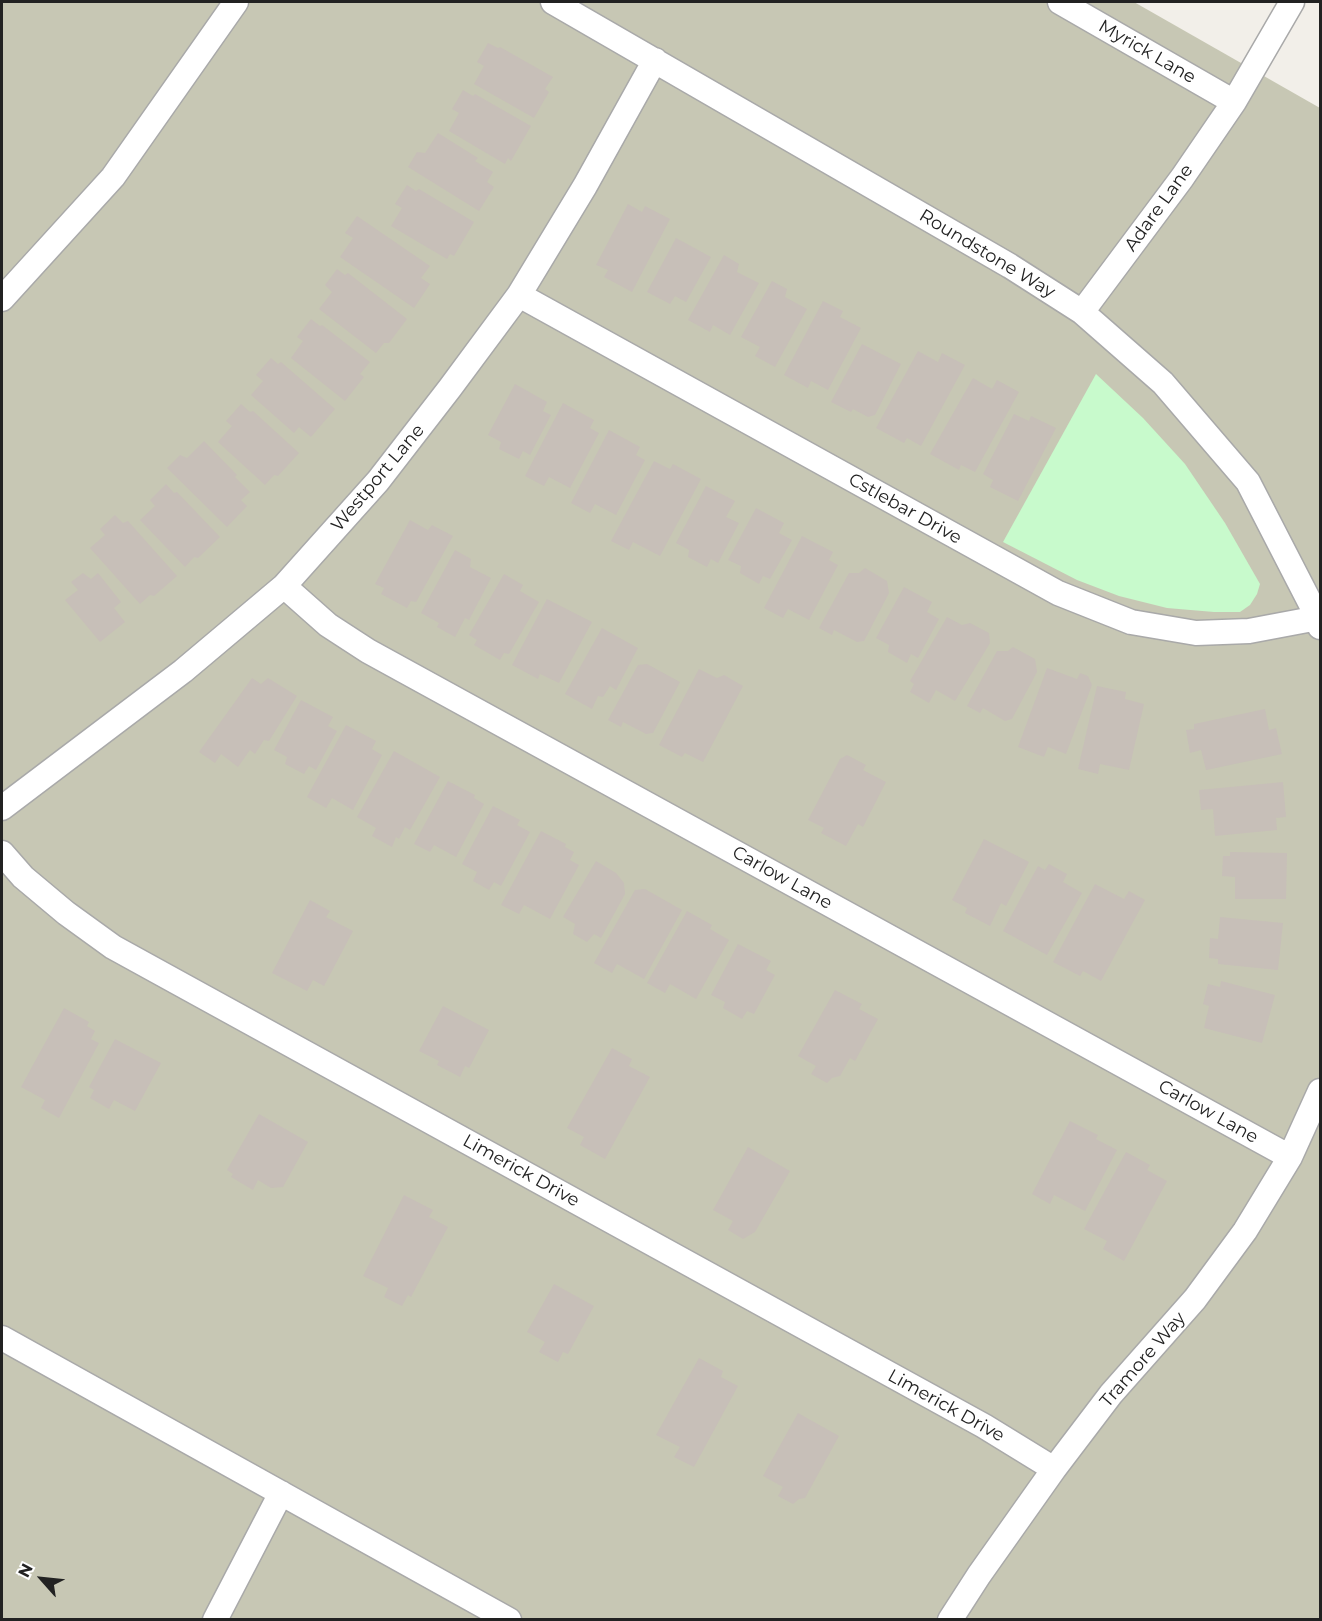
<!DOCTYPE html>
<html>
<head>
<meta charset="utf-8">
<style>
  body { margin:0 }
  #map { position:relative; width:1322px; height:1621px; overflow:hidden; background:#f2efe9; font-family:Montserrat,sans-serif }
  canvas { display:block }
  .frame { position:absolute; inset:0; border:3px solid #222; pointer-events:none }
  .north { position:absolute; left:12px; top:1549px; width:60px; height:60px; -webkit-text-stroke:4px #fff; paint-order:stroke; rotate:297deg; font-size:16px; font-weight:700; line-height:24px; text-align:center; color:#222 }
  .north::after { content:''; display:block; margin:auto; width:21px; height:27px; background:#222; clip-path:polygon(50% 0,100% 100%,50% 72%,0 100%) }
</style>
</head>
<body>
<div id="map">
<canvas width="1322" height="1621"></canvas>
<div class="frame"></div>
<div class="north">N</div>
</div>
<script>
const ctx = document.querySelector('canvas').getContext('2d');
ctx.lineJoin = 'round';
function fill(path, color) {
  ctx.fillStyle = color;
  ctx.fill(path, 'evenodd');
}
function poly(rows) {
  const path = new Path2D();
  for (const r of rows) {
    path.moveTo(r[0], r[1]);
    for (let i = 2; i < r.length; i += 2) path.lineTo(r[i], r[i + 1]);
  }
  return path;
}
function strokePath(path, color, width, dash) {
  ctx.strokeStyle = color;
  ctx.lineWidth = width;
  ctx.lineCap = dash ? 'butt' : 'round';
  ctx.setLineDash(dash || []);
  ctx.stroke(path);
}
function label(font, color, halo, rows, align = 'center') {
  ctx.font = font + ' Montserrat,sans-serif';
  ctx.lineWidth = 4.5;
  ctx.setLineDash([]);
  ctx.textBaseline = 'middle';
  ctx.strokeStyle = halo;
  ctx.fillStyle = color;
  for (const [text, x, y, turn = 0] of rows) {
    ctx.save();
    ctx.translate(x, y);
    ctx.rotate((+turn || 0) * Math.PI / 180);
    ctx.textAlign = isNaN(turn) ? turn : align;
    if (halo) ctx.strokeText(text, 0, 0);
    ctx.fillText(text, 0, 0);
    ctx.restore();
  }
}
const construction = poly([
  [2,2,1134,2,1320,108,1320,1619,2,1620]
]);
const park = poly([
  [1096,374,1143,418,1185,464,1225,523,1260,584,1257,594,1250,605,1240,612,1214,612,1167,608,1119,596,1077,580,1003,542]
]);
const building = poly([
  [488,43,498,48,500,47,553,77,545,89,549,92,534,118,474,84,484,66,477,62],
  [463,90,473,96,475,94,531,126,511,161,508,158,505,164,449,131,459,113,452,109],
  [438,133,478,158,475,161,493,172,487,182,494,187,479,211,408,167,417,152,425,153],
  [407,185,416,191,419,189,474,222,454,256,450,254,447,259,391,226,402,208,395,204],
  [628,204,642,212,645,206,670,219,632,292,604,277,608,270,596,265],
  [357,216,430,266,421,278,430,284,414,308,340,257,353,238,345,233],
  [676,238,711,257,686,302,675,296,670,304,647,292],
  [724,255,739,264,737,272,759,283,730,335,713,325,710,332,688,320],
  [337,269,345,275,348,273,407,319,389,343,384,343,376,353,319,309,332,292,325,285],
  [772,281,787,289,785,297,807,309,775,367,755,356,760,347,741,337],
  [823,301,843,311,840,317,861,328,828,390,811,381,808,388,784,375],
  [311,319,320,326,322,325,370,362,360,374,364,377,345,401,291,358,303,341,297,337],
  [862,344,901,364,875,415,868,417,853,409,851,412,831,402],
  [918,351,938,362,942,353,965,365,921,446,907,438,904,443,876,428],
  [271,358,278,364,281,362,335,409,311,437,299,427,294,433,251,395,263,381,256,375],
  [973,378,992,389,997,380,1019,392,975,472,961,465,959,470,930,454],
  [515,384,547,402,543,411,551,415,530,455,523,451,519,459,499,449,501,442,488,435],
  [563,403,594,420,590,428,599,433,570,488,549,477,544,486,525,476],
  [241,404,250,412,253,411,299,453,278,476,274,475,265,485,218,442,232,426,226,421],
  [1014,414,1029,421,1031,416,1056,428,1018,501,990,487,993,480,983,474],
  [609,430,640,447,636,455,645,460,616,515,595,504,590,513,571,503],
  [204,441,237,475,235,477,250,492,241,500,247,506,227,527,167,468,180,455,187,458],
  [654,461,670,469,673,464,701,479,660,556,633,542,629,550,611,541],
  [166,484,174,493,177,492,220,537,198,558,194,557,185,567,140,520,155,506,150,500],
  [706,486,735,501,726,517,739,523,718,563,711,559,707,567,688,557,689,550,676,543],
  [756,508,784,523,779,533,792,540,770,579,763,576,759,584,740,573,741,566,728,560],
  [115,515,123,523,128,521,177,576,154,596,150,595,140,604,90,548,105,535,100,529],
  [410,520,428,530,432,525,453,536,416,602,411,601,407,608,381,594,384,588,375,584],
  [802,536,833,552,829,560,838,565,809,620,788,609,783,618,764,608],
  [455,550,471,559,470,567,491,578,469,620,465,618,455,637,437,627,439,623,421,613],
  [865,568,887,581,889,593,864,641,857,642,834,630,832,635,819,628,849,573,859,573],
  [83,573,91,579,98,573,121,602,114,608,125,622,100,642,65,600,78,590,71,582],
  [504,574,523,585,520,591,539,602,509,654,504,653,500,660,474,645,477,640,469,635],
  [904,587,932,602,927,612,939,619,918,658,911,654,907,663,888,652,889,645,876,638],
  [547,599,592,622,559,683,540,674,538,679,512,665],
  [947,617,962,625,970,623,989,633,990,643,955,701,936,690,929,703,910,692,914,684,910,681],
  [602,628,638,648,616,690,610,686,603,697,598,696,592,709,565,694],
  [1013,647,1035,659,1037,672,1012,719,1005,721,983,708,980,713,967,706,997,651,1008,651],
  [647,664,680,682,653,733,646,734,623,722,621,727,608,720,638,665],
  [1047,668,1077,679,1080,673,1088,676,1092,685,1066,754,1048,747,1044,757,1018,747],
  [699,669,717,678,724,675,743,686,703,762,685,753,682,757,659,745],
  [252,678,261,684,268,678,297,696,269,741,264,740,255,754,250,750,238,767,221,754,215,763,199,752],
  [1097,686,1126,692,1125,699,1144,704,1129,770,1100,764,1098,774,1078,769],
  [301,700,333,717,328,726,337,731,316,770,309,766,304,774,285,764,287,757,274,750],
  [1265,709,1269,730,1276,728,1282,754,1206,770,1201,750,1190,753,1186,730,1194,729,1194,724],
  [346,725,376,741,372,749,382,755,353,810,332,798,326,808,307,797],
  [394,751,440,777,410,830,405,827,399,839,396,837,392,847,372,836,376,828,357,817],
  [847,755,866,765,863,770,886,782,863,827,858,824,846,846,821,833,824,828,808,820,840,759],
  [448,781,475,795,474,798,484,804,456,857,434,845,430,852,414,844],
  [1283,782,1286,817,1276,818,1277,830,1215,836,1213,809,1201,810,1199,790],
  [493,806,520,820,517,825,530,832,501,886,494,882,489,890,473,881,477,872,462,864],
  [541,831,566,844,565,847,574,852,570,860,579,865,550,919,524,905,519,914,501,905],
  [984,839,1029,862,1006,906,1001,903,990,926,965,913,967,908,952,900],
  [1230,852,1287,853,1286,899,1235,899,1235,877,1222,876,1223,856,1230,856],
  [596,861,616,873,624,883,625,894,601,938,594,934,587,942,573,934,575,924,563,917],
  [1049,864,1067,874,1063,882,1082,893,1047,955,1003,931,1038,866,1045,870],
  [1095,884,1124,899,1129,891,1145,900,1101,981,1083,971,1080,976,1053,962],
  [645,889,682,910,644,979,617,964,612,973,594,963,635,890],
  [310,900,330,911,326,917,353,931,324,986,313,980,307,991,272,973],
  [687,911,712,925,710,929,729,940,696,999,670,984,665,993,647,983],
  [1220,917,1283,923,1278,970,1218,964,1218,959,1209,958,1210,938,1218,939],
  [738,944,771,961,766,970,775,975,754,1014,747,1011,742,1019,723,1008,725,1002,711,995],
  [1221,981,1275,995,1262,1043,1204,1028,1209,1006,1203,1004,1208,984,1220,987],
  [835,990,862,1004,859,1009,878,1019,855,1061,850,1058,840,1076,832,1078,827,1083,811,1074,816,1066,798,1056],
  [443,1006,489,1030,469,1068,465,1066,460,1077,437,1065,439,1061,419,1051],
  [64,1008,89,1022,87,1026,95,1031,91,1039,99,1043,59,1118,41,1108,45,1100,21,1087],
  [115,1039,161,1063,135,1111,114,1100,109,1109,90,1098,94,1090,89,1087],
  [612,1048,632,1059,629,1066,650,1077,605,1159,580,1145,584,1137,567,1128],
  [259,1114,308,1142,283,1187,271,1188,258,1180,253,1190,231,1177,233,1174,227,1170],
  [1070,1121,1098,1135,1096,1139,1117,1150,1085,1211,1054,1195,1050,1204,1032,1194],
  [748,1147,790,1171,755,1232,743,1239,728,1230,733,1221,713,1210],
  [1126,1152,1150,1165,1147,1170,1167,1181,1124,1261,1103,1249,1107,1241,1084,1229],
  [404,1195,433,1210,429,1217,448,1227,411,1297,408,1295,402,1306,384,1297,388,1288,363,1276],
  [554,1284,594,1306,568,1354,563,1352,558,1362,539,1352,545,1342,527,1332],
  [699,1358,723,1371,721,1377,738,1386,694,1467,674,1457,680,1447,656,1435],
  [798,1413,839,1436,805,1498,799,1499,793,1504,778,1496,783,1487,763,1476]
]);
const street = poly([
  [553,2,1010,266,1082,312,1163,383,1248,482,1318,618,1320,627],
  [1060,2,1234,102],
  [519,295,1058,593,1131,622,1196,633,1249,631,1318,618],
  [2,299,113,177,236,2],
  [1082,312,1182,178,1234,102,1292,2],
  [284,586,328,625,368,651,1290,1157],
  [2,808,183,671,284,586,378,481,450,388,519,295,585,186,655,60],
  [2,853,23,877,66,913,113,947,984,1426,1054,1469],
  [2,1338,509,1620],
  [215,1620,281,1493],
  [950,1620,979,1575,1054,1469,1111,1394,1195,1299,1245,1231,1290,1157,1320,1091]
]);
const streetNames = [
  ["Myrick Lane",1147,52,30],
  ["Adare Lane",1159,208,-54],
  ["Roundstone Way",987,254,31],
  ["Westport Lane",378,478,-50],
  ["Cstlebar Drive",905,509,29],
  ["Carlow Lane",782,878,29],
  ["Carlow Lane",1208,1112,29],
  ["Limerick Drive",521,1171,29],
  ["Tramore Way",1143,1360,-49],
  ["Limerick Drive",946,1406,29]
];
fill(construction, '#c7c7b4');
fill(park, '#c8facc');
fill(building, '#c7bfb8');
strokePath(street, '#a9a9a9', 27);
strokePath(street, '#fff', 24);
label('18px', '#222', '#fff', streetNames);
</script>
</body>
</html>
